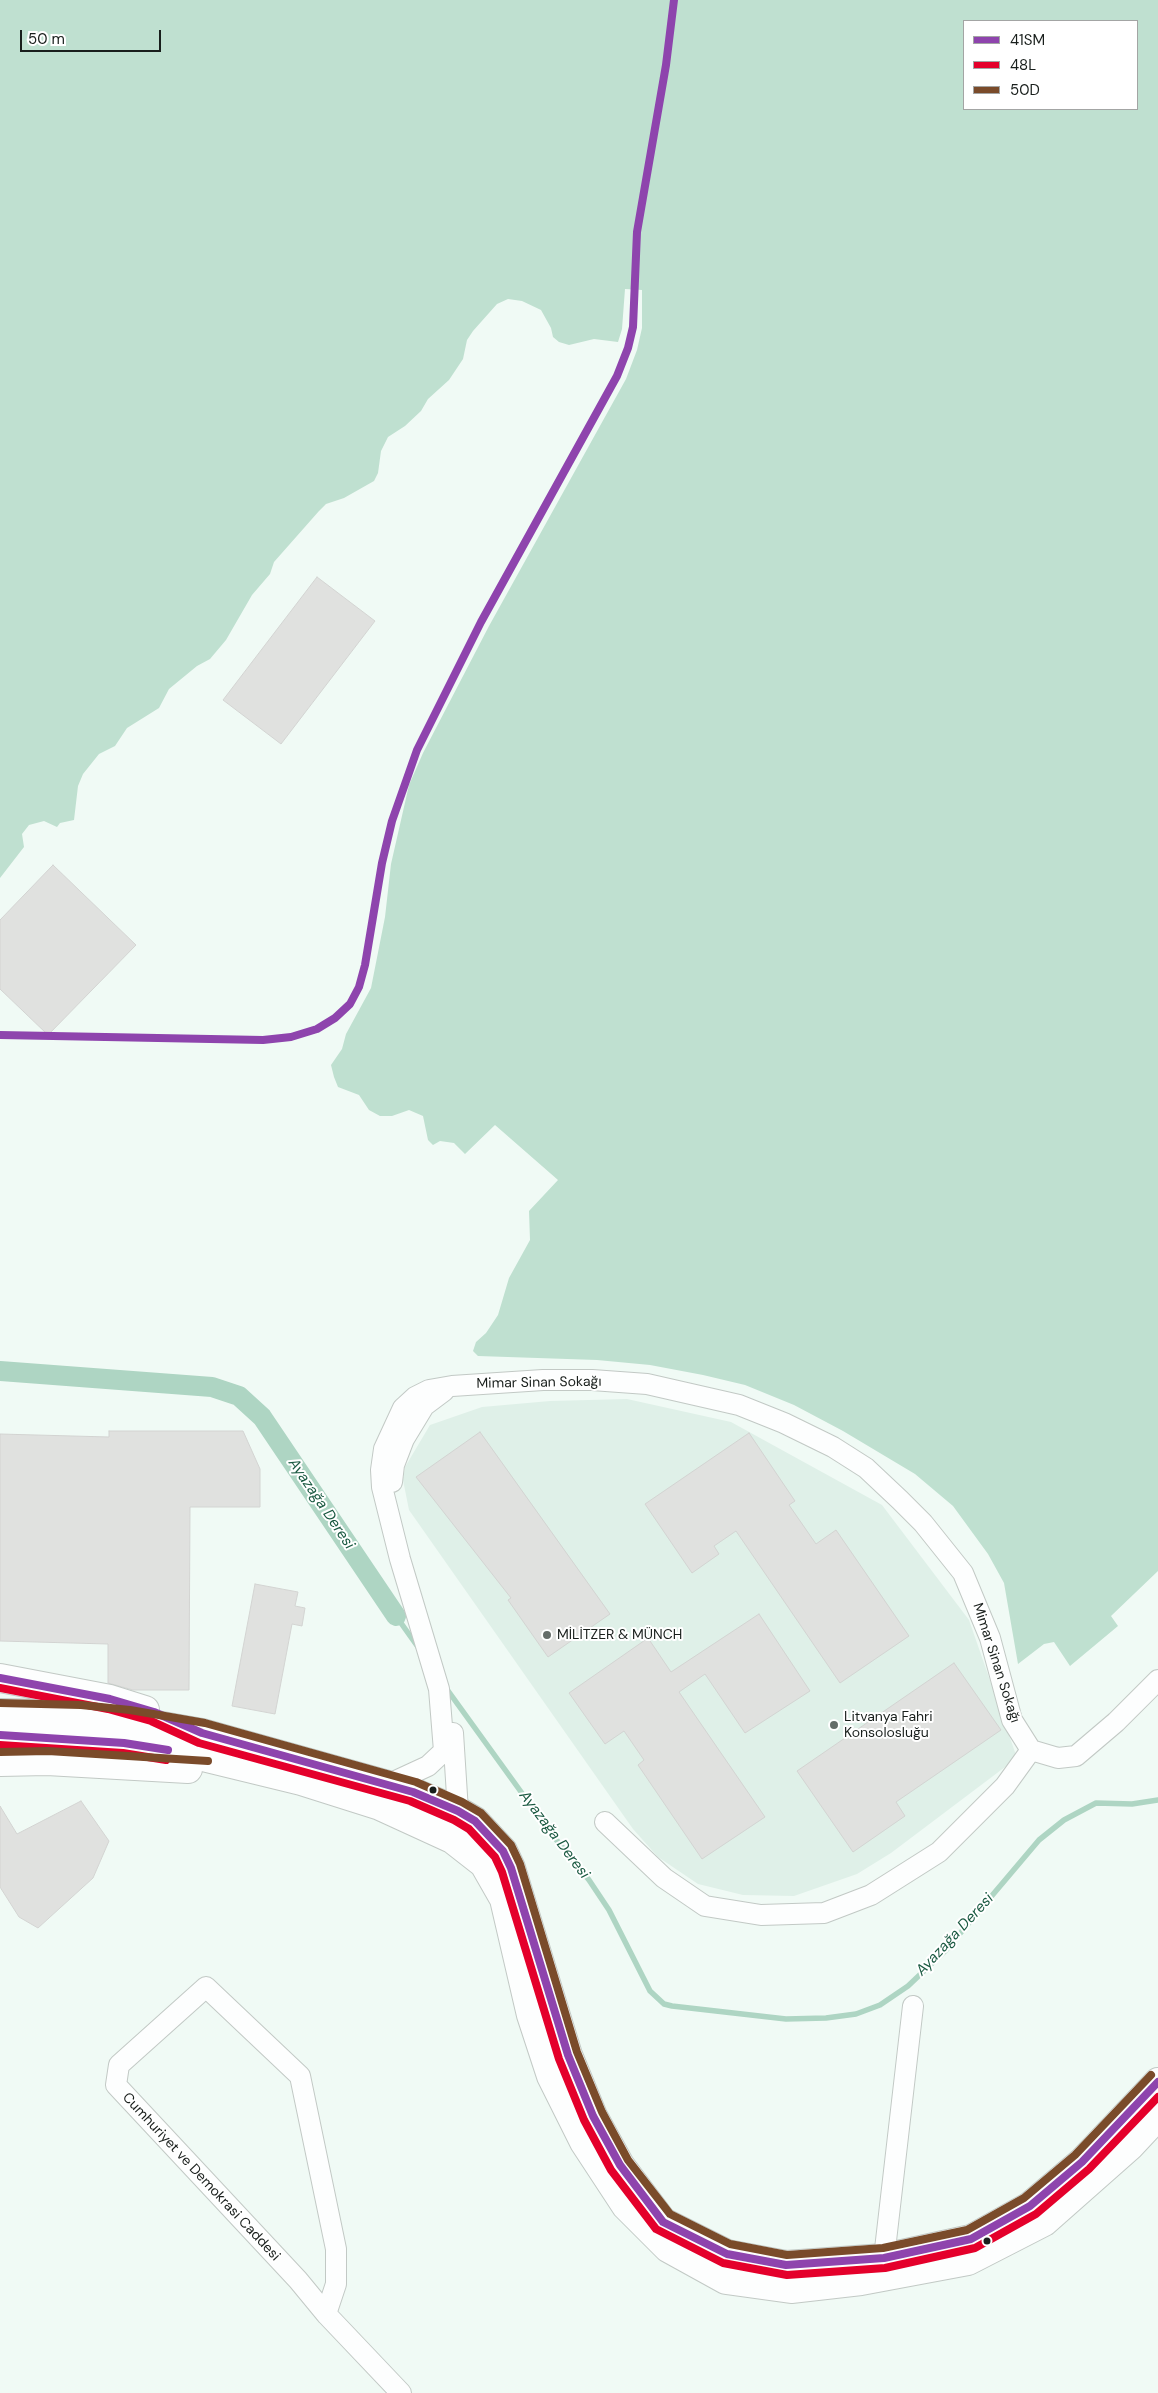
<!DOCTYPE html>
<html>
<head>
<meta charset="utf-8">
<style>
  body { margin:0 }
  #map { position:relative; width:1158px; height:2393px; overflow:hidden; background:#f0faf5; font-family:"DM Sans",sans-serif }
  canvas { display:block }
  .legend { position:absolute; left:963px; top:20px; width:175px; height:90px; box-sizing:border-box; background:#fff; border:1px solid #a3a5a4; margin:0; padding:6px 9px; list-style:none; font-size:15px; color:#191f1c }
  .legend li { display:flex; align-items:center; gap:10px; height:25px }
  .legend b { width:25px; border:1px solid #a3a5a4 }
  .scale { position:absolute; left:20px; top:30px; width:141px; height:22px; box-sizing:border-box; border:2px solid #191f1c; border-top:0; padding-left:6px; font-size:15px; line-height:18px; white-space:nowrap; color:#191f1c; -webkit-text-stroke:4px #fff; paint-order:stroke }
</style>
</head>
<body>
<div id="map">
<canvas width="1158" height="2393"></canvas>
<ul class="legend">
<li><b style="height:6px;background:#8e44ad"></b>41SM</li>
<li><b style="height:6px;background:#e4002b"></b>48L</li>
<li><b style="height:6px;background:#7a4b2a"></b>50D</li>
</ul>
<div class="scale">50 m</div>
</div>
<script>
const ctx = document.querySelector('canvas').getContext('2d');
ctx.lineJoin = 'round';
function fill(path, color) {
  ctx.fillStyle = color;
  ctx.fill(path, 'evenodd');
}
function poly(rows) {
  const path = new Path2D();
  for (const r of rows) {
    path.moveTo(r[0], r[1]);
    for (let i = 2; i < r.length; i += 2) path.lineTo(r[i], r[i + 1]);
  }
  return path;
}
function strokePath(path, color, width, dash) {
  ctx.strokeStyle = color;
  ctx.lineWidth = width;
  ctx.lineCap = dash ? 'butt' : 'round';
  ctx.setLineDash(dash || []);
  ctx.stroke(path);
}
function label(font, color, halo, rows, align = 'center') {
  ctx.font = font + ' "DM Sans",sans-serif';
  ctx.lineWidth = 4;
  ctx.setLineDash([]);
  ctx.textBaseline = 'middle';
  ctx.strokeStyle = halo;
  ctx.fillStyle = color;
  for (const [text, x, y, turn = 0] of rows) {
    ctx.save();
    ctx.translate(x, y);
    ctx.rotate((+turn || 0) * Math.PI / 180);
    ctx.textAlign = isNaN(turn) ? turn : align;
    if (halo) ctx.strokeText(text, 0, 0);
    ctx.fillText(text, 0, 0);
    ctx.restore();
  }
}
const built = poly([
  [627,1399,731,1422,882,1505,969,1620,1017,1758,891,1853,857,1874,794,1896,743,1895,698,1884,658,1857,633,1829,409,1510,403,1480,405,1467,430,1425,482,1407,550,1401]
]);
const forest = poly([
  [0,0,1158,0,1158,1571,1111,1616,1118,1626,1070,1666,1054,1642,1044,1644,1018,1664,1004,1583,988,1554,953,1506,915,1474,843,1431,794,1405,745,1385,703,1375,650,1365,597,1360,478,1356,473,1351,476,1342,486,1333,498,1315,509,1278,530,1240,529,1211,558,1180,495,1125,465,1154,454,1143,440,1141,433,1145,428,1140,423,1116,409,1110,392,1116,380,1116,369,1110,359,1095,338,1087,334,1077,331,1065,342,1049,346,1034,371,988,385,917,391,864,409,785,423,753,489,626,626,379,637,350,642,328,642,290,625,289,622,329,618,342,594,339,569,345,559,342,553,337,551,328,541,310,522,301,508,299,497,304,473,331,467,340,463,359,449,380,428,399,421,411,405,426,388,437,381,451,378,473,374,481,344,498,326,504,319,511,274,562,270,574,252,595,226,640,210,659,197,666,169,689,159,708,127,728,115,746,99,754,83,774,78,786,74,820,60,823,57,827,44,821,29,825,22,834,24,847,0,878],
  [964,21,1137,21,1137,109,964,109]
]);
const stream = poly([
  [396,1616,418,1647],
  [446,1688,550,1832,589,1880,609,1910,650,1991,664,2004,672,2006,786,2019,826,2018,856,2014,880,2005,908,1986,946,1950,1039,1840,1064,1820,1096,1803,1132,1804,1158,1800]
]);
const canal = poly([
  [0,1371,212,1387,239,1396,262,1417,396,1616]
]);
const building = poly([
  [317,577,375,621,281,744,223,700,317,577],
  [53,865,136,945,48,1035,0,989,0,920,53,865],
  [109,1431,243,1431,260,1469,260,1507,190,1507,189,1690,133,1690,108,1683,108,1644,0,1641,0,1434,109,1437,109,1431],
  [480,1432,610,1614,548,1657,508,1600,511,1598,416,1477,480,1432],
  [749,1433,795,1501,789,1505,816,1544,836,1530,909,1636,840,1683,736,1531,714,1546,719,1554,692,1573,645,1504,749,1433],
  [255,1584,298,1592,295,1606,305,1608,302,1626,292,1624,275,1714,232,1706,255,1584],
  [759,1614,810,1691,745,1733,705,1674,679,1692,765,1817,702,1859,638,1765,644,1760,624,1731,605,1744,569,1693,648,1638,671,1672,759,1614],
  [954,1663,1001,1730,896,1802,905,1816,853,1852,797,1771,954,1663],
  [81,1801,109,1841,93,1878,38,1928,19,1917,0,1887,0,1806,17,1834,81,1801]
]);
const minor = poly([
  [392,1482,394,1465,404,1439,424,1406,444,1391],
  [453,1733,458,1811],
  [389,1784,428,1766,444,1751,439,1689,400,1559,382,1487,381,1470,384,1449,403,1408,415,1397,429,1390,452,1386,543,1380,592,1380,647,1384,739,1405,784,1423,833,1447,866,1468,900,1500,923,1523,963,1573,990,1638,1012,1720,1031,1750,1058,1758,1076,1756,1116,1722,1158,1680],
  [605,1822,664,1878,705,1906,761,1915,824,1913,871,1895,939,1852,1005,1786,1031,1750],
  [884,2258,913,2006],
  [326,2314,336,2284,336,2249,300,2076,206,1987,119,2065,116,2085,298,2280,326,2314,401,2393]
]);
const primary = poly([
  [0,1678,110,1699,145,1710],
  [0,1713,80,1715,128,1720,202,1733,413,1792,458,1811,475,1821,503,1851,511,1868,568,2055,593,2116,620,2165,663,2222,727,2254,786,2265,884,2258,971,2239,1030,2206,1082,2162,1158,2082],
  [0,1735,40,1736,124,1743,178,1751,301,1781,380,1806,452,1839,484,1864,504,1899,531,2015,551,2076,584,2142,626,2206,668,2248,726,2280,791,2289,861,2281,968,2261,1044,2222,1130,2146,1158,2116],
  [0,1762,47,1761,188,1769]
]);
const bus1 = poly([
  [0,1035,263,1040,291,1037,317,1029,335,1018,350,1004,359,987,365,965,382,863,392,821,417,750,481,622,617,376,628,348,633,327,637,232,666,65,674,0],
  [0,1678,110,1699,154,1712,202,1733,413,1792,458,1811,475,1821,503,1851,511,1868,568,2055,593,2116,620,2165,663,2222,727,2254,786,2265,884,2258,971,2239,1030,2206,1082,2162,1158,2082],
  [0,1735,124,1743,168,1750]
]);
const bus2 = poly([
  [0,1688,108,1709,151,1721,199,1743,410,1801,454,1820,469,1829,495,1857,502,1872,559,2059,584,2120,611,2170,656,2229,723,2263,787,2275,885,2268,975,2248,1036,2214,1089,2169,1158,2097],
  [0,1745,123,1753,166,1760]
]);
const bus3 = poly([
  [0,1703,81,1705,130,1710,205,1723,416,1782,462,1802,481,1813,511,1845,520,1864,577,2052,602,2112,628,2160,670,2214,730,2244,787,2255,883,2248,967,2230,1024,2198,1075,2155,1151,2075],
  [0,1752,48,1751,208,1761]
]);
const markers = [
  [547,1635,5,"#646c68"],
  [834,1725,5,"#646c68"],
  [433,1790,4.5,"#191f1c"],
  [987,2241,4.5,"#191f1c"]
];
const streetNames = [
  ["Mimar Sinan Sokağı",539,1383,-1],
  ["Mimar Sinan Sokağı",996,1663,72],
  ["Cumhuriyet ve Demokrasi Caddesi",201,2177,47]
];
const poiNames = [
  ["MİLİTZER & MÜNCH",557,1635],
  ["Litvanya Fahri",844,1717],
  ["Konsolosluğu",844,1733]
];
const waterNames = [
  ["Ayazağa Deresi",321,1504,56],
  ["Ayazağa Deresi",554,1835,53],
  ["Ayazağa Deresi",955,1935,-47]
];
fill(built, '#dff0e8');
fill(forest, '#bfe0d0');
strokePath(stream, '#aed5c3', 5.5);
strokePath(canal, '#aed5c3', 20);
fill(building, '#e0e1df');
strokePath(building, '#d3d4d2', 1);
strokePath(minor, '#c2c9c5', 22);
strokePath(primary, '#c2c9c5', 30);
strokePath(minor, '#fdfefe', 20);
strokePath(primary, '#fdfefe', 28);
strokePath(bus1, '#8e44ad', 8);
strokePath(bus2, '#e4002b', 8);
strokePath(bus3, '#7a4b2a', 8);
for (const [x, y, r, color] of markers) {
  const dot = new Path2D();
  dot.arc(x, y, r, 0, 2 * Math.PI);
  ctx.fillStyle = color;
  ctx.fill(dot);
  strokePath(dot, '#fff', 2);
}
label('14px', '#191f1c', '#fff', streetNames);
label('14px', '#191f1c', '#fff', poiNames, 'left');
label('italic 15px', '#1a5941', '#fff', waterNames);
</script>
</body>
</html>
